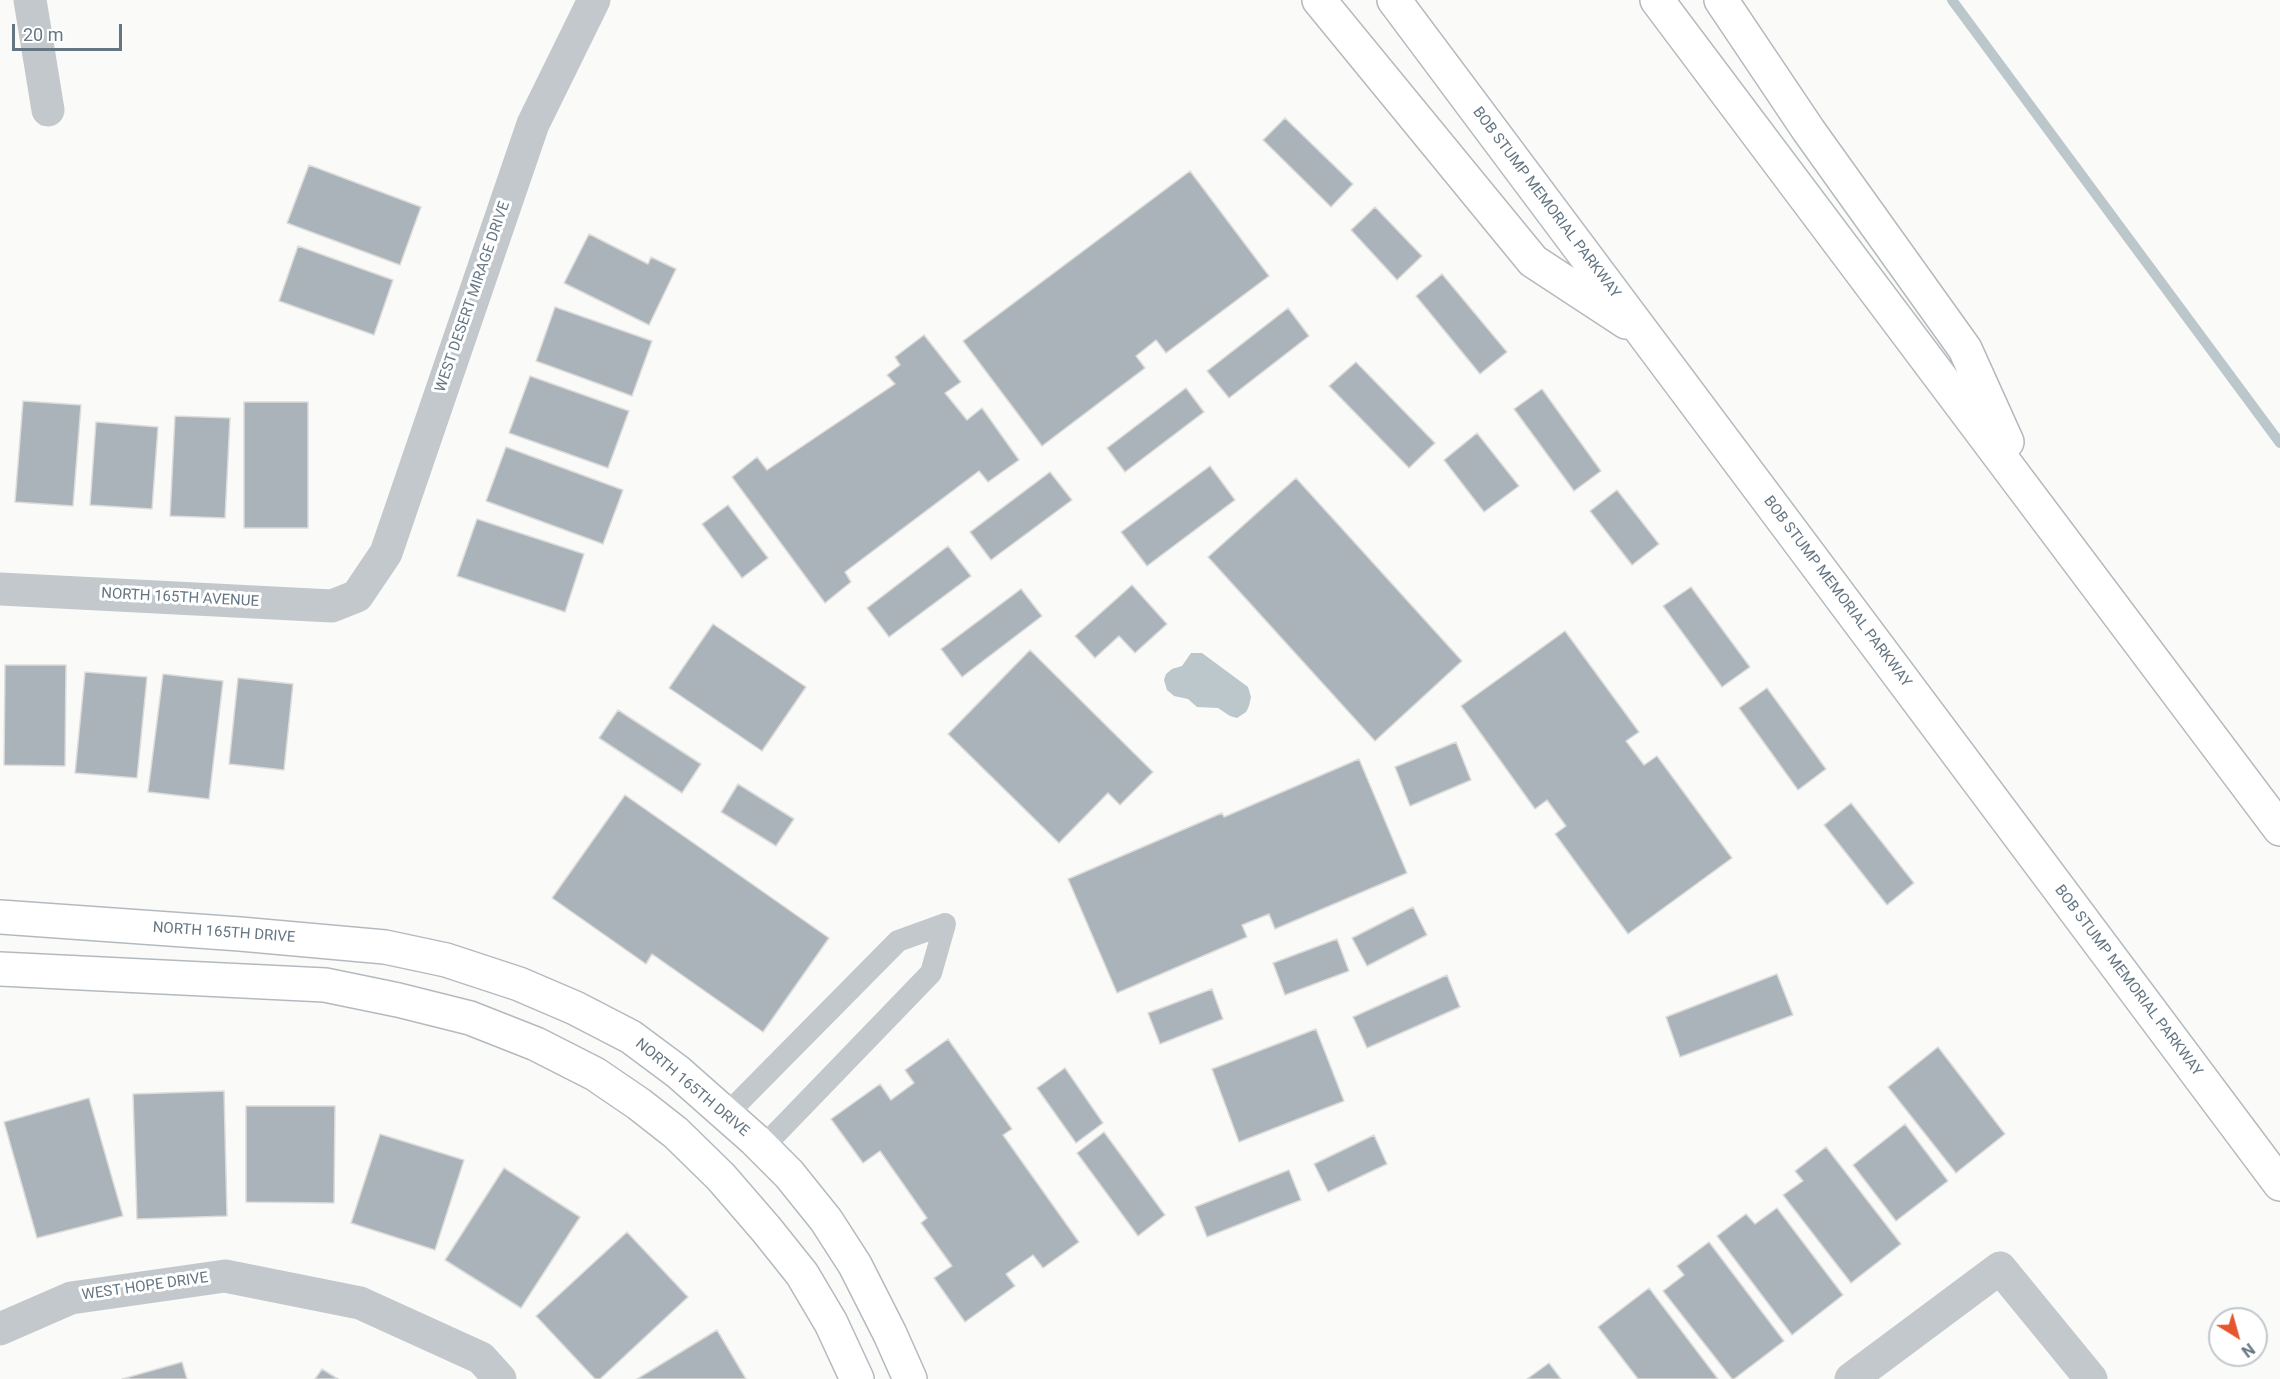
<!DOCTYPE html>
<html>
<head>
<meta charset="utf-8">
<style>
  body { margin:0 }
  #map { position:relative; width:2280px; height:1379px; overflow:hidden; background:#fafaf8; font-family:Roboto,sans-serif }
  canvas { display:block }
  .north { position:absolute; left:2208px; top:1307px; width:60px; height:60px; box-sizing:border-box; background:#fff; border:2px solid #c1c8cd; border-radius:50%; rotate:143deg; font-size:16px; font-weight:700; line-height:24px; text-align:center; color:#657683 }
  .north::after { content:''; display:block; margin:auto; width:21px; height:27px; background:#e4572e; clip-path:polygon(50% 0,100% 100%,50% 72%,0 100%) }
  .scale { position:absolute; left:12px; top:24px; width:110px; height:27px; box-sizing:border-box; border:3px solid #657683; border-top:0; padding-left:8px; font-size:18px; line-height:21px; white-space:nowrap; color:#657683; -webkit-text-stroke:4px #fff; paint-order:stroke }
</style>
</head>
<body>
<div id="map">
<canvas width="2280" height="1379"></canvas>
<div class="north">N</div>
<div class="scale">20 m</div>
</div>
<script>
const ctx = document.querySelector('canvas').getContext('2d');
ctx.lineJoin = 'round';
function fill(path, color) {
  ctx.fillStyle = color;
  ctx.fill(path, 'evenodd');
}
function poly(rows) {
  const path = new Path2D();
  for (const r of rows) {
    path.moveTo(r[0], r[1]);
    for (let i = 2; i < r.length; i += 2) path.lineTo(r[i], r[i + 1]);
  }
  return path;
}
function strokePath(path, color, width, dash) {
  ctx.strokeStyle = color;
  ctx.lineWidth = width;
  ctx.lineCap = dash ? 'butt' : 'round';
  ctx.setLineDash(dash || []);
  ctx.stroke(path);
}
function label(font, color, halo, rows, align = 'center') {
  ctx.font = font + ' Roboto,sans-serif';
  ctx.lineWidth = 6;
  ctx.setLineDash([]);
  ctx.textBaseline = 'middle';
  ctx.strokeStyle = halo;
  ctx.fillStyle = color;
  for (const [text, x, y, turn = 0] of rows) {
    ctx.save();
    ctx.translate(x, y);
    ctx.rotate((+turn || 0) * Math.PI / 180);
    ctx.textAlign = isNaN(turn) ? turn : align;
    if (halo) ctx.strokeText(text, 0, 0);
    ctx.fillText(text, 0, 0);
    ctx.restore();
  }
}
const water = poly([
  [1202,653,1248,687,1251,697,1249,706,1246,712,1237,718,1230,716,1218,708,1197,707,1188,699,1174,696,1167,690,1164,680,1166,674,1172,669,1182,666,1191,653]
]);
const stream = poly([
  [1952,0,2280,443]
]);
const building = poly([
  [1285,118,1353,184,1331,207,1263,140,1285,118],
  [309,165,421,207,400,265,287,223,309,165],
  [1190,171,1269,276,1166,353,1156,340,1136,356,1145,368,1042,446,963,341,1190,171],
  [1375,207,1422,256,1397,280,1351,230,1375,207],
  [589,234,648,264,651,257,676,269,649,325,564,283,589,234],
  [298,246,393,280,374,335,279,301,298,246],
  [1442,274,1507,352,1480,374,1416,296,1442,274],
  [555,307,652,341,632,396,536,361,555,307],
  [1288,308,1309,336,1229,398,1207,371,1288,308],
  [924,335,961,382,945,393,967,420,982,408,1019,460,988,482,979,471,845,572,851,582,825,603,732,477,757,457,767,470,895,384,887,375,900,365,895,357,924,335],
  [1356,362,1435,443,1409,468,1329,386,1356,362],
  [530,376,629,411,608,468,509,433,530,376],
  [1186,388,1204,412,1125,472,1107,448,1186,388],
  [1542,389,1601,471,1574,491,1514,409,1542,389],
  [23,401,81,405,73,506,15,502,23,401],
  [244,402,308,402,308,528,244,528,244,402],
  [175,416,230,418,225,518,170,516,175,416],
  [96,422,158,427,152,509,90,505,96,422],
  [1477,433,1519,486,1484,512,1444,460,1477,433],
  [506,447,623,490,603,544,486,501,506,447],
  [1210,466,1235,500,1147,566,1121,532,1210,466],
  [1050,472,1072,500,991,560,970,532,1050,472],
  [1296,478,1462,661,1375,741,1208,557,1296,478],
  [1617,490,1659,544,1632,565,1590,511,1617,490],
  [728,505,768,558,742,578,702,524,728,505],
  [477,519,584,554,565,612,457,576,477,519],
  [948,546,971,576,889,637,867,608,948,546],
  [1132,585,1167,624,1135,653,1119,636,1095,658,1075,636,1132,585],
  [1691,587,1750,667,1722,687,1663,606,1691,587],
  [1021,589,1042,616,962,677,941,649,1021,589],
  [713,624,806,687,762,751,669,688,713,624],
  [1565,631,1639,732,1626,741,1644,765,1657,756,1732,858,1628,934,1555,834,1566,826,1547,800,1535,809,1461,706,1565,631],
  [1030,650,1153,772,1120,805,1108,793,1059,843,948,734,1030,650],
  [5,665,66,665,65,766,4,765,5,665],
  [85,672,147,677,137,778,75,773,85,672],
  [163,674,223,681,209,799,148,792,163,674],
  [238,678,293,684,284,770,229,764,238,678],
  [1767,688,1826,769,1798,790,1739,708,1767,688],
  [618,710,701,764,682,793,599,738,618,710],
  [1456,742,1471,780,1410,806,1395,767,1456,742],
  [1359,759,1407,873,1275,929,1269,914,1242,925,1247,937,1117,993,1068,879,1222,813,1224,817,1359,759],
  [738,784,794,819,776,846,721,812,738,784],
  [625,795,829,938,763,1032,652,954,646,964,552,898,625,795],
  [1851,803,1914,883,1887,905,1824,825,1851,803],
  [1413,907,1427,935,1367,966,1352,938,1413,907],
  [1337,939,1349,971,1285,995,1273,963,1337,939],
  [1777,974,1793,1015,1680,1057,1666,1017,1777,974],
  [1447,975,1460,1007,1367,1048,1353,1017,1447,975],
  [1212,989,1223,1019,1160,1044,1148,1013,1212,989],
  [1316,1029,1344,1101,1239,1142,1212,1069,1316,1029],
  [948,1039,1012,1129,1003,1135,1079,1242,1043,1268,1033,1255,1006,1274,1015,1286,965,1322,934,1278,952,1266,921,1223,927,1218,880,1151,863,1163,831,1119,880,1084,891,1100,914,1083,905,1070,948,1039],
  [1938,1047,2005,1134,1956,1173,1888,1087,1938,1047],
  [1065,1068,1103,1123,1076,1143,1037,1088,1065,1068],
  [224,1091,227,1216,137,1219,133,1094,224,1091],
  [89,1098,123,1216,37,1238,4,1122,89,1098],
  [246,1106,335,1106,334,1203,246,1202,246,1106],
  [1905,1124,1948,1181,1896,1221,1853,1165,1905,1124],
  [1104,1132,1165,1215,1138,1236,1077,1153,1104,1132],
  [380,1134,464,1160,435,1250,351,1223,380,1134],
  [1374,1135,1387,1164,1328,1192,1314,1164,1374,1135],
  [1826,1147,1901,1244,1851,1283,1783,1195,1803,1181,1795,1171,1826,1147],
  [504,1168,580,1217,521,1308,445,1260,504,1168],
  [1289,1170,1301,1200,1207,1237,1195,1207,1289,1170],
  [1777,1208,1843,1295,1792,1335,1717,1236,1746,1214,1755,1224,1777,1208],
  [627,1232,688,1297,600,1379,595,1379,536,1316,627,1232],
  [1709,1242,1784,1341,1734,1379,1732,1379,1663,1291,1684,1275,1677,1266,1709,1242],
  [1649,1288,1718,1379,1638,1379,1598,1327,1649,1288],
  [717,1330,746,1379,637,1379,717,1330],
  [182,1362,187,1379,122,1379,182,1362],
  [1549,1363,1561,1379,1527,1379,1549,1363],
  [322,1369,338,1379,315,1379,322,1369]
]);
const lane = poly([
  [727,1114,898,941,945,924],
  [763,1147,931,973,945,924]
]);
const street = poly([
  [30,0,48,110],
  [0,589,332,606,357,596,386,553,533,124,594,0],
  [0,1329,71,1298,225,1276,360,1303,481,1358,500,1379],
  [1851,1379,2000,1268,2091,1379]
]);
const secondary = poly([
  [0,917,240,934,385,947,446,960,519,984,575,1008,631,1037,678,1072,755,1140,789,1174,826,1220,855,1265,890,1334,910,1379],
  [0,969,325,985,398,1000,470,1018,536,1044,595,1074,639,1104,676,1133,721,1177,766,1229,802,1274,831,1323,857,1379]
]);
const highway = poly([
  [1319,0,1533,261,1626,322],
  [1394,0,2280,1184],
  [1657,0,2280,829],
  [1721,0,1809,131,1965,349,2007,442]
]);
const streetNames = [
  ["BOB STUMP MEMORIAL PARKWAY",1546,203,53],
  ["WEST DESERT MIRAGE DRIVE",473,297,-71],
  ["BOB STUMP MEMORIAL PARKWAY",1837,592,53],
  ["NORTH 165TH AVENUE",180,598,3],
  ["NORTH 165TH DRIVE",224,933,4],
  ["BOB STUMP MEMORIAL PARKWAY",2128,981,53],
  ["NORTH 165TH DRIVE",692,1088,40],
  ["WEST HOPE DRIVE",145,1287,-8]
];
fill(water, '#bbc7cb');
strokePath(stream, '#bbc7cb', 10);
fill(building, '#aab3b9');
strokePath(building, '#dcdcda', 1.5);
strokePath(secondary, '#b3babf', 36);
strokePath(highway, '#b4b9bd', 36);
strokePath(lane, '#c3c8cc', 22);
strokePath(street, '#c3c8cc', 33);
strokePath(secondary, '#fff', 33);
strokePath(highway, '#fff', 33);
label('15px', '#657683', '#fff', streetNames);
</script>
</body>
</html>
